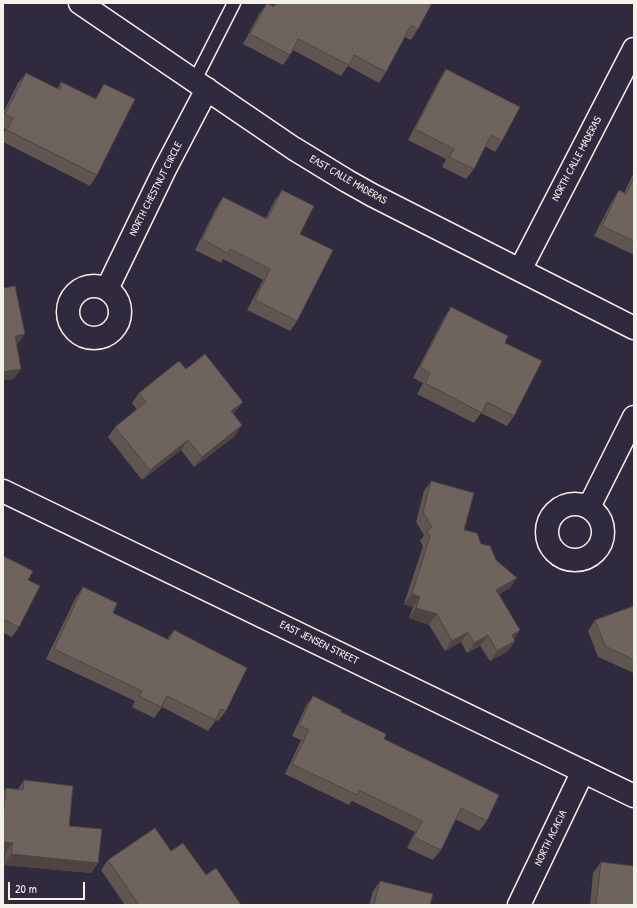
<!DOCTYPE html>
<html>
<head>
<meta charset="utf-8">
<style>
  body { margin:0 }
  #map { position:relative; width:637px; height:908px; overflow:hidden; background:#2f2a3d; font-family:"Patrick Hand",sans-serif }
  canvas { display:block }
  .frame { position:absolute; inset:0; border:4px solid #f4f1e8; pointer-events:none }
  .scale { position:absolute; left:8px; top:882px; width:77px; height:18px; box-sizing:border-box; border:2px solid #f4f1e8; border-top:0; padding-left:5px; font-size:12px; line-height:14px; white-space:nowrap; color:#f4f1e8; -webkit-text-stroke:3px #2f2a3d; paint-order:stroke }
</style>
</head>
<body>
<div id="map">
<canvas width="637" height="908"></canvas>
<div class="frame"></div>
<div class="scale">20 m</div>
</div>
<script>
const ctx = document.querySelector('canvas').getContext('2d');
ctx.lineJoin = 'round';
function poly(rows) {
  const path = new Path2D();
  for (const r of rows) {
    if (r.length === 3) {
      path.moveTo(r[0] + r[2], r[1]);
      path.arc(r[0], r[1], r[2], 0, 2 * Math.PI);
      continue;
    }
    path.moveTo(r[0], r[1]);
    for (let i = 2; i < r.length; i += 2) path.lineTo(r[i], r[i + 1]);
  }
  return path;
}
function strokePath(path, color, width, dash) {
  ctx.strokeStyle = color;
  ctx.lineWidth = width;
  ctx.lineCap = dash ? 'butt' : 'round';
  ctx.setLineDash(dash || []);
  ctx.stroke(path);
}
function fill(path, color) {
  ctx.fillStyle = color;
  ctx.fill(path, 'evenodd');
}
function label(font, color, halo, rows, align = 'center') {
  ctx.font = font + ' "Patrick Hand",sans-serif';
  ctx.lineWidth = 3.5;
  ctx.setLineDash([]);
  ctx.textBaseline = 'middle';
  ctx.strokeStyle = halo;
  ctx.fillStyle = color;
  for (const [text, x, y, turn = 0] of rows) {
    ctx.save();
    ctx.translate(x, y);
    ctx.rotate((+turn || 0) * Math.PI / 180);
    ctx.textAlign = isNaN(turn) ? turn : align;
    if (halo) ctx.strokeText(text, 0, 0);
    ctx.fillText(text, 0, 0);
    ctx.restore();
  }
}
const lane = poly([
  [195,80,234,3]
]);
const street = poly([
  [80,3,293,148,347,181,372,195,634,328],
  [520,270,634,49],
  [94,312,26],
  [107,289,165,169,207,89],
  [3,491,634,796],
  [575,532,28],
  [589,507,634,417],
  [519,905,583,771]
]);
const wall = poly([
  [267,3,273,6,275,3,432,3,418,29,411,40,405,37,386,72,379,83,348,66,341,76,293,50,290,55,283,65,243,44,259,14],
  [446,69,502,141,495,152,485,146,474,169,466,179,442,167,446,159,408,140,439,80],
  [26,73,57,89,61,82,95,99,104,84,97,175,90,186,3,142,3,134,6,129,3,128,3,113,18,83],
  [634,172,634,255,594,236,612,201,619,190,624,193],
  [282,190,300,234,297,321,290,331,247,310,263,280,223,259,221,263,195,250,216,208,223,197,265,219,275,200],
  [451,307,505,343,514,416,507,426,481,413,474,423,417,394,423,383,413,378,444,318],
  [186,369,235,412,233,414,235,436,194,467,181,450,142,480,108,437,115,427,137,410,132,403,139,393],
  [431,481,464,530,481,544,496,560,510,588,499,594,520,630,514,638,515,641,508,651,490,661,480,646,467,653,461,642,445,651,429,625,409,618,413,607,404,604,423,546,420,541,424,535,416,522,424,491],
  [3,556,28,580,19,627,12,637,3,633],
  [83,587,113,613,167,639,174,630,226,711,218,721,216,720,208,731,162,707,154,718,132,707,135,701,46,659,76,597],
  [634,606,634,673,598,657,588,631,595,620],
  [313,696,341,712,384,739,487,821,479,831,455,819,441,850,433,860,407,848,415,832,352,801,349,805,285,774,301,740,292,736,306,706],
  [24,780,69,826,98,863,91,873,4,865,5,853,3,853,3,792,6,788,18,789],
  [171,851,206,875,241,905,125,905,101,870,108,860],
  [601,862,634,879,634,905,590,905,593,873],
  [380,881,430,905,369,905,373,891]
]);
const shadedWall = poly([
  [25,334,17,345,8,347,15,336],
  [21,369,14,379,3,381,3,372],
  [243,402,235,412,224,421,231,411],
  [242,425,235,436,194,467,202,457],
  [188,440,181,450,142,480,150,470],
  [517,578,510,588,489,600,496,590],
  [412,594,420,597,413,607,404,604],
  [416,608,437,614,429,625,409,618],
  [520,630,513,640,512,635],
  [468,632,461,642,445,651,452,641],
  [488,635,480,646,467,653,474,643],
  [515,641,508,651,490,661,497,651],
  [3,842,13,843,5,853,3,853],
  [11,854,98,863,91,873,4,865]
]);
const building = poly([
  [267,3,274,7,277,3,432,3,418,29,411,25,386,72,354,55,349,65,298,39,290,55,250,34,267,3],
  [446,69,520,107,502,141,491,135,474,169,449,157,454,149,415,129,446,69],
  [26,73,60,90,61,82,96,99,104,84,135,99,97,175,7,130,13,118,5,114,26,73],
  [634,177,634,241,602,226,619,190,626,194,634,177],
  [282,190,314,206,300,234,333,250,297,321,255,300,270,269,230,249,228,253,202,239,223,197,267,219,282,190],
  [15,286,25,334,15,336,21,369,3,372,3,288,15,286],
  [451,307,508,336,505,343,542,361,514,416,487,402,482,413,425,383,430,373,420,367,451,307],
  [205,354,243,402,231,411,242,425,202,457,188,440,150,470,115,427,146,402,139,393,179,361,186,369,205,354],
  [431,481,474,493,464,530,477,533,481,544,490,546,496,560,517,578,496,590,520,630,512,635,515,641,497,651,488,635,474,643,468,632,452,641,437,614,416,608,420,597,412,594,430,536,427,531,432,527,423,512,431,481],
  [3,556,33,571,28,580,40,586,19,627,3,619,3,556],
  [83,587,117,603,113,613,169,640,174,630,247,668,226,711,221,709,215,720,167,696,161,707,139,696,142,691,54,649,83,587],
  [634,606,634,660,605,646,595,620,634,606],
  [313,696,341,710,341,712,386,734,384,739,499,795,487,821,461,808,441,850,414,837,422,821,359,790,357,795,292,764,309,730,299,725,313,696],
  [24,780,73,786,69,826,102,829,98,863,11,854,13,843,3,842,3,818,6,788,23,790,24,780],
  [155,828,171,851,183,843,206,875,216,868,241,905,139,905,108,860,155,828],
  [601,862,634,866,634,905,596,905,601,862],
  [380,881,433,894,430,905,374,905,380,881]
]);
const streetNames = [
  ["NORTH CALLE MADERAS",577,159,-62],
  ["EAST CALLE MADERAS",348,180,30],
  ["NORTH CHESTNUT CIRCLE",156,189,-63],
  ["EAST JENSEN STREET",319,643,26],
  ["NORTH ACACIA",551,838,-64]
];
strokePath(lane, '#f4f1e8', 15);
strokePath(street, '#f4f1e8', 25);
strokePath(lane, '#2f2a3d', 12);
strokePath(street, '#2f2a3d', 22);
fill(wall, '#5f5551');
fill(shadedWall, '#4e4542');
fill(building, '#6f635e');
strokePath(building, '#4e4542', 1);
label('11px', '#f4f1e8', '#2f2a3d', streetNames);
</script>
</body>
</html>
